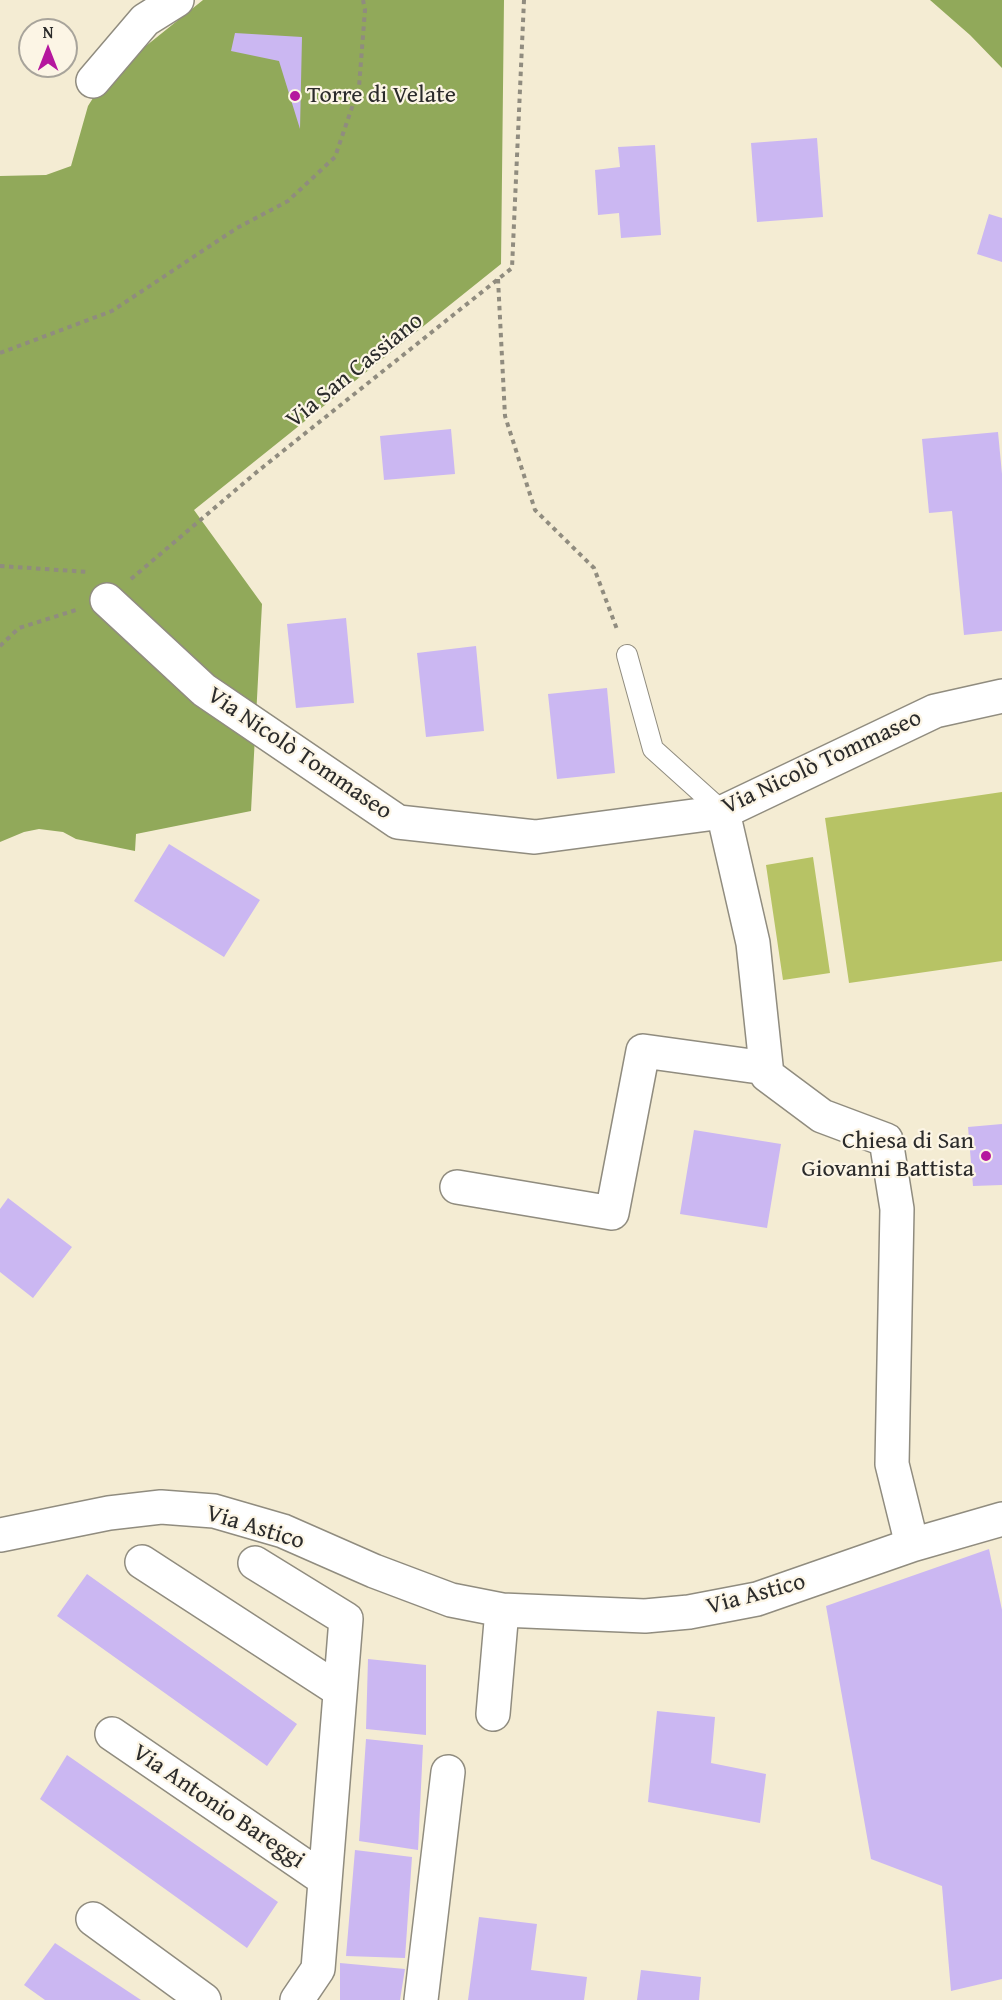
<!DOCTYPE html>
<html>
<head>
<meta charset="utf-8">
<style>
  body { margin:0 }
  #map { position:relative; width:1002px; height:2000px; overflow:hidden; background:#f4ecd3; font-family:"Gentium Book Plus",serif }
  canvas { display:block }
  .north { position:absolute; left:18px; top:18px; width:60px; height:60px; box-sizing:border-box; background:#fcf5e5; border:2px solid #a8a49b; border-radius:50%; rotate:0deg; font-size:16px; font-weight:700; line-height:24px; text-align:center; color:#2b2b2b }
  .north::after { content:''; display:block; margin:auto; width:21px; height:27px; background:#b5179e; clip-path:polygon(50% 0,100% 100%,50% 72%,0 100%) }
</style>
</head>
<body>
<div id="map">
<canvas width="1002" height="2000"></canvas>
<div class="north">N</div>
</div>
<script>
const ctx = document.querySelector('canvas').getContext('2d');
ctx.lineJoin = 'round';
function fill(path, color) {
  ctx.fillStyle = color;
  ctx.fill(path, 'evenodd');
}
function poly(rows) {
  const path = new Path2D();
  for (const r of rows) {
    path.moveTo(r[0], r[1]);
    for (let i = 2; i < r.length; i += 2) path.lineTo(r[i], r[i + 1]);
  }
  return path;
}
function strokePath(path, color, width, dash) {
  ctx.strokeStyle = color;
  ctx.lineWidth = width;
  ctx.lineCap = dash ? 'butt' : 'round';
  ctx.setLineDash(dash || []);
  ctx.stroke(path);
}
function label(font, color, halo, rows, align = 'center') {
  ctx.font = font + ' "Gentium Book Plus",serif';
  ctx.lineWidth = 4.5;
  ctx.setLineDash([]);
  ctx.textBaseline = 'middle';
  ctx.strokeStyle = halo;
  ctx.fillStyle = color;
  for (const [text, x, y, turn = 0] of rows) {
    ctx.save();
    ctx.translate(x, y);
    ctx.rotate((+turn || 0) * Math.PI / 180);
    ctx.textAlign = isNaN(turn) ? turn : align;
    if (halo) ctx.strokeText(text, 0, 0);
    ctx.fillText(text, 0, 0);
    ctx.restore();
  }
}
const green = poly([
  [1002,792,1002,961,849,983,825,818],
  [813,857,830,973,783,980,766,865]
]);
const forest = poly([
  [203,0,504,0,501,264,194,510,262,604,251,811,136,834,135,851,76,839,63,832,39,829,24,832,0,842,0,176,46,175,71,166,88,106,105,79],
  [930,0,1002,0,1002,68,970,35]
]);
const building = poly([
  [235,33,302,37,300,129,279,61,231,51],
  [817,138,823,217,757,222,751,143],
  [655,145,661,235,621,238,619,213,598,215,595,170,620,167,618,147],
  [989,214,1002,218,1002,262,977,254],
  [451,429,455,474,384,480,380,436],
  [998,432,1002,474,1002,631,964,635,952,511,929,513,922,439],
  [346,618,354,703,296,708,287,624],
  [476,646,484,731,426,737,417,653],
  [607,688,615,773,557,779,548,694],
  [169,844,260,900,224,957,134,901],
  [1002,1124,1002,1185,973,1186,968,1127],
  [694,1130,781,1144,767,1228,680,1214],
  [8,1198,72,1247,33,1298,0,1272,0,1209],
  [989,1549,1002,1610,1002,1979,951,1991,942,1886,871,1859,826,1606],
  [87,1574,297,1724,267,1766,57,1616],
  [368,1659,426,1665,426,1735,366,1729],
  [657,1711,715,1717,711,1763,766,1774,760,1823,648,1802],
  [366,1739,423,1745,418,1850,359,1841],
  [67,1755,278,1902,247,1948,40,1799],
  [355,1850,412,1857,405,1958,346,1956],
  [479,1917,537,1924,531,1970,587,1977,584,2000,468,2000],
  [55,1943,141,2000,45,2000,24,1985],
  [340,1963,405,1969,400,2000,340,2000],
  [641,1970,701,1977,699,2000,637,2000]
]);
const path = poly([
  [498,279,505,416,535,510,594,568,618,632],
  [0,353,112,311,237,228,288,201,335,157,359,87,365,10,363,0],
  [0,566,89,572],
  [131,579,258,471,512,268,524,0],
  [0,646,19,628,76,610]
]);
const lane = poly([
  [627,655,653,749,723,812]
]);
const street = poly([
  [93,81,145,20,177,0],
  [107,600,204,690,398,822,535,837,723,812,935,711,1002,696],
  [723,812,753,943,767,1075,822,1116,886,1140,897,1209,892,1464,912,1545],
  [457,1187,612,1213,643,1051,766,1068],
  [0,1535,109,1513,161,1507,214,1511,283,1531,374,1571,451,1600,502,1610,645,1616,689,1612,757,1599,912,1545,1002,1519],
  [142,1562,339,1690],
  [255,1563,346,1619,318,1969,297,2000],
  [493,1714,502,1610],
  [112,1734,324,1879],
  [93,1919,204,2000],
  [421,2000,448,1772]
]);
const markers = [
  [295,96,6,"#b5179e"],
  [986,1156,6,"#b5179e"]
];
const poiNames = [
  ["Torre di Velate",307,96],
  ["Chiesa di San",974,1142,"right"],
  ["Giovanni Battista",974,1170,"right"]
];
const streetNames = [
  ["Via San Cassiano",355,371,-39],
  ["Via Nicolò Tommaseo",299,754,34],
  ["Via Nicolò Tommaseo",822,763,-25],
  ["Via Astico",255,1528,17],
  ["Via Astico",756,1595,-15],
  ["Via Antonio Bareggi",218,1807,34]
];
fill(green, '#b7c365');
fill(forest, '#91a95a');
fill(building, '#cbb7f2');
strokePath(lane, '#908c7f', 22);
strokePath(street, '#908c7f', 36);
strokePath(path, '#908c7f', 4, [4.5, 4.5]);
strokePath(lane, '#fff', 20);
strokePath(street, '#fff', 33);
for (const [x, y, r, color] of markers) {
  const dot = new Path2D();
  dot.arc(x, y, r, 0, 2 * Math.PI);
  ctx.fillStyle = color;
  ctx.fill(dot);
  strokePath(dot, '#fcf5e5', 2);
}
label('24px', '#2b2b2b', '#fcf5e5', poiNames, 'left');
label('24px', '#2b2b2b', '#fcf5e5', streetNames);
</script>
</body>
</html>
